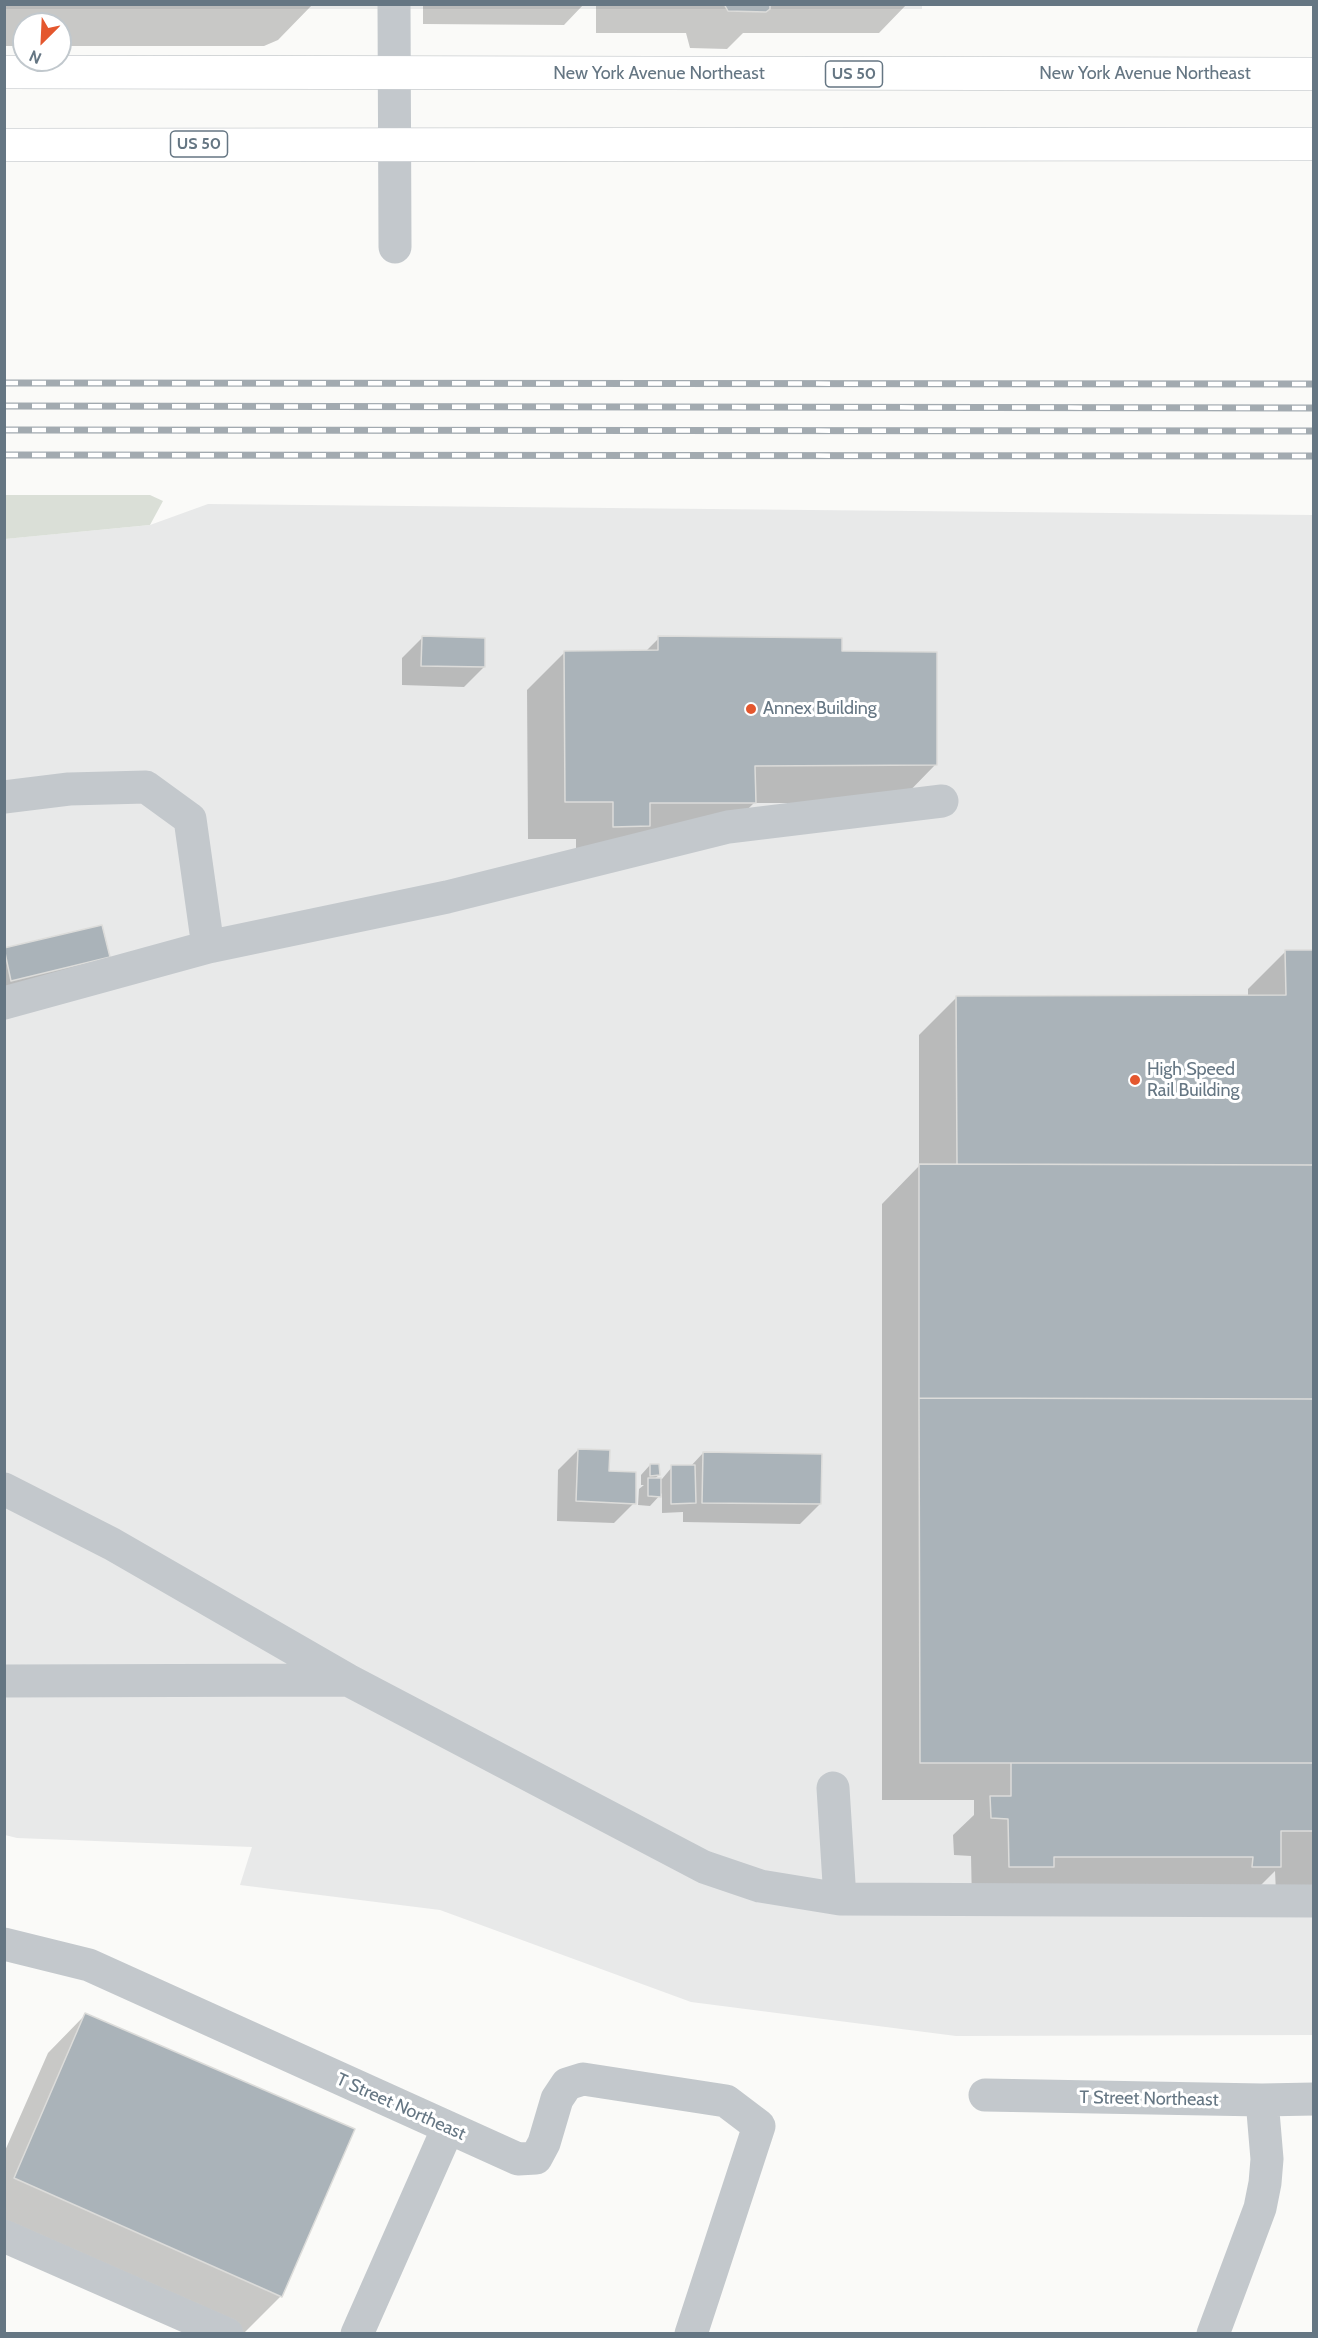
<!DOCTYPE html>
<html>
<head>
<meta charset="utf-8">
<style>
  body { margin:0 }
  #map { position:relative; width:1318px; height:2338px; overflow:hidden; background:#fafaf8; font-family:Cabin,sans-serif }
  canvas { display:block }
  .frame { position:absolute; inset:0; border:6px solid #657683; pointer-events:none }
  .north { position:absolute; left:12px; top:12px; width:60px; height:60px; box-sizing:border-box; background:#fff; border:2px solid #c1c8cd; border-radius:50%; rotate:204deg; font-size:16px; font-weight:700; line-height:24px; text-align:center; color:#657683 }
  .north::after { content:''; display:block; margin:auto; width:21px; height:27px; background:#e4572e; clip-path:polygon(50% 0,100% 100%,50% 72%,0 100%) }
</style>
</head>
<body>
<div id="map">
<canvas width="1318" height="2338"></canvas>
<div class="frame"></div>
<div class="north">N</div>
</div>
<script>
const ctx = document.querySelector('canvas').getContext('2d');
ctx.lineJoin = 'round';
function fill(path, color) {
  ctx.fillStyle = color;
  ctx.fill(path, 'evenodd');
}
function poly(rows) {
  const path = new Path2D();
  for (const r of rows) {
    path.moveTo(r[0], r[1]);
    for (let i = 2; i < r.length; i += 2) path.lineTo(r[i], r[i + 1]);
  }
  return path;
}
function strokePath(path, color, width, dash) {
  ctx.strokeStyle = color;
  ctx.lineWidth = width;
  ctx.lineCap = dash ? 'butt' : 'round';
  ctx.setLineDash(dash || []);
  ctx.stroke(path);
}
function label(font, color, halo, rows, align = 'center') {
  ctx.font = font + ' Cabin,sans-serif';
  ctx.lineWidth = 6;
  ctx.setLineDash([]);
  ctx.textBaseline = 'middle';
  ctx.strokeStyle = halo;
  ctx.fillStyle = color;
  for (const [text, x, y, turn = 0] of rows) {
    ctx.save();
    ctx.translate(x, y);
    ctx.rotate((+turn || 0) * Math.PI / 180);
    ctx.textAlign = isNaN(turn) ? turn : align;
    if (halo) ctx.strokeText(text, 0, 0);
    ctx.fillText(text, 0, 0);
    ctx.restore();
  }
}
const built = poly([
  [922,4,922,9,5,9,4,5],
  [208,504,1313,515,1313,2035,956,2036,691,2002,440,1910,240,1885,252,1847,17,1838,5,1835,4,539,150,525]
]);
const green = poly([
  [5,495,150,495,163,501,150,525,5,539]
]);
const shadow = poly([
  [4,4,313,4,278,40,264,46,60,46,60,24,24,24,24,46,4,46],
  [423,4,584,4,564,25,423,24],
  [596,4,907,4,879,33,743,33,727,49,690,48,686,33,596,33],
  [422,638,484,667,464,687,402,685,402,658],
  [659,638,935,765,898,803,754,803,716,840,576,864,576,839,528,839,527,690,565,652,645,652],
  [4,950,108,956,88,976,4,996],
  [1286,951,1314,951,1314,1893,1276,1893,1275,1871,1242,1904,972,1904,971,1856,954,1855,953,1835,974,1815,974,1800,882,1800,882,1204,919,1166,919,1035,957,997,1248,997,1248,989],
  [578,1450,607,1473,634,1503,614,1523,557,1521,558,1470],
  [703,1453,820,1504,800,1524,683,1522,683,1512,662,1513,662,1493,650,1506,638,1505,639,1489,644,1485,641,1485,641,1475,650,1465,659,1475,654,1479,662,1479,672,1467,690,1467],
  [85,2015,281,2296,243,2334,4,2228,4,2153,48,2053]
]);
const building = poly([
  [724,4,770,4,770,9,766,12,728,11,724,4],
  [422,636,485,638,485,667,421,666,422,636],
  [658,636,842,638,842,651,937,652,937,765,755,766,756,803,650,803,650,826,613,827,613,802,565,802,564,651,658,650,658,636],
  [102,925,110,957,11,981,4,948,102,925],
  [1285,950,1314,950,1314,1165,957,1164,956,996,1286,995,1285,950],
  [919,1164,1314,1165,1314,1399,919,1398,919,1164],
  [919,1398,1314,1399,1314,1763,920,1763,919,1398],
  [578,1449,610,1450,609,1471,636,1472,636,1504,576,1501,578,1449],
  [703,1452,822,1454,821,1504,702,1503,703,1452],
  [650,1464,659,1464,660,1475,650,1476,650,1464],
  [671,1465,695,1465,696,1503,671,1504,671,1465],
  [648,1478,661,1478,661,1497,648,1496,648,1478],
  [1011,1763,1314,1763,1314,1856,1313,1831,1281,1831,1281,1867,1252,1867,1253,1857,1054,1857,1054,1867,1009,1867,1008,1819,991,1818,990,1796,1011,1796,1011,1763],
  [85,2013,355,2129,282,2297,14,2178,85,2013]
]);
const minor = poly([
  [394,4,395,247],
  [4,797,69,789,146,787,190,819,208,947],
  [4,1003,208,947,447,897,728,827,942,801],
  [4,1489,112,1544,348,1680,704,1867,760,1886,840,1899,1314,1901],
  [4,1681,348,1680],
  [833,1788,840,1899],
  [4,1944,89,1965,518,2159,536,2158,544,2143,557,2099,567,2084,583,2079,726,2101,759,2126,691,2334],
  [985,2095,1262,2100,1314,2099],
  [4,2236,227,2334],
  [357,2334,448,2128],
  [1213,2334,1260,2208,1265,2183,1267,2159,1262,2100]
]);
const highway = poly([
  [4,72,1314,74],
  [4,145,1314,144]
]);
const rail = poly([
  [4,383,1314,384],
  [4,406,1314,408],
  [4,430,1314,431],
  [4,455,1314,456]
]);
const markers = [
  [751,709,6,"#e4572e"],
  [1135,1080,6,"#e4572e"]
];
const shields = [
  [854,74,57],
  [199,144,57]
];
const shieldNames = [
  ["US 50",854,74],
  ["US 50",199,144]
];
const streetNames = [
  ["New York Avenue Northeast",659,74],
  ["New York Avenue Northeast",1145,74],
  ["T Street Northeast",1149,2099,1],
  ["T Street Northeast",401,2107,24]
];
const poiNames = [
  ["Annex Building",763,709],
  ["High Speed",1147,1070],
  ["Rail Building",1147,1091]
];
fill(built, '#e8e9e9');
fill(green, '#dadfd7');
fill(shadow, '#0003');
fill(building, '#aab3b9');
strokePath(building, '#dcdcda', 1.5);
strokePath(highway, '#b4b9bd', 34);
strokePath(minor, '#c3c8cc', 33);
strokePath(highway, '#fff', 33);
strokePath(rail, '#a2aab0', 7);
strokePath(rail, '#fff', 4.5, [14]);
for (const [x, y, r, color] of markers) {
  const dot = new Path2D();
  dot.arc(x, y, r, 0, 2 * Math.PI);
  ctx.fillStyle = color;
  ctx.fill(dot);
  strokePath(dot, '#fff', 2);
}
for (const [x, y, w] of shields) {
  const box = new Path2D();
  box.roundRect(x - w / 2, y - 13, w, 26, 4.5);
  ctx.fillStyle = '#fff';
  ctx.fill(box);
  strokePath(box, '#657683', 1.5);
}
label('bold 16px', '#657683', null, shieldNames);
label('18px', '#657683', '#fff', streetNames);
label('18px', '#657683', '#fff', poiNames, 'left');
</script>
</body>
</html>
